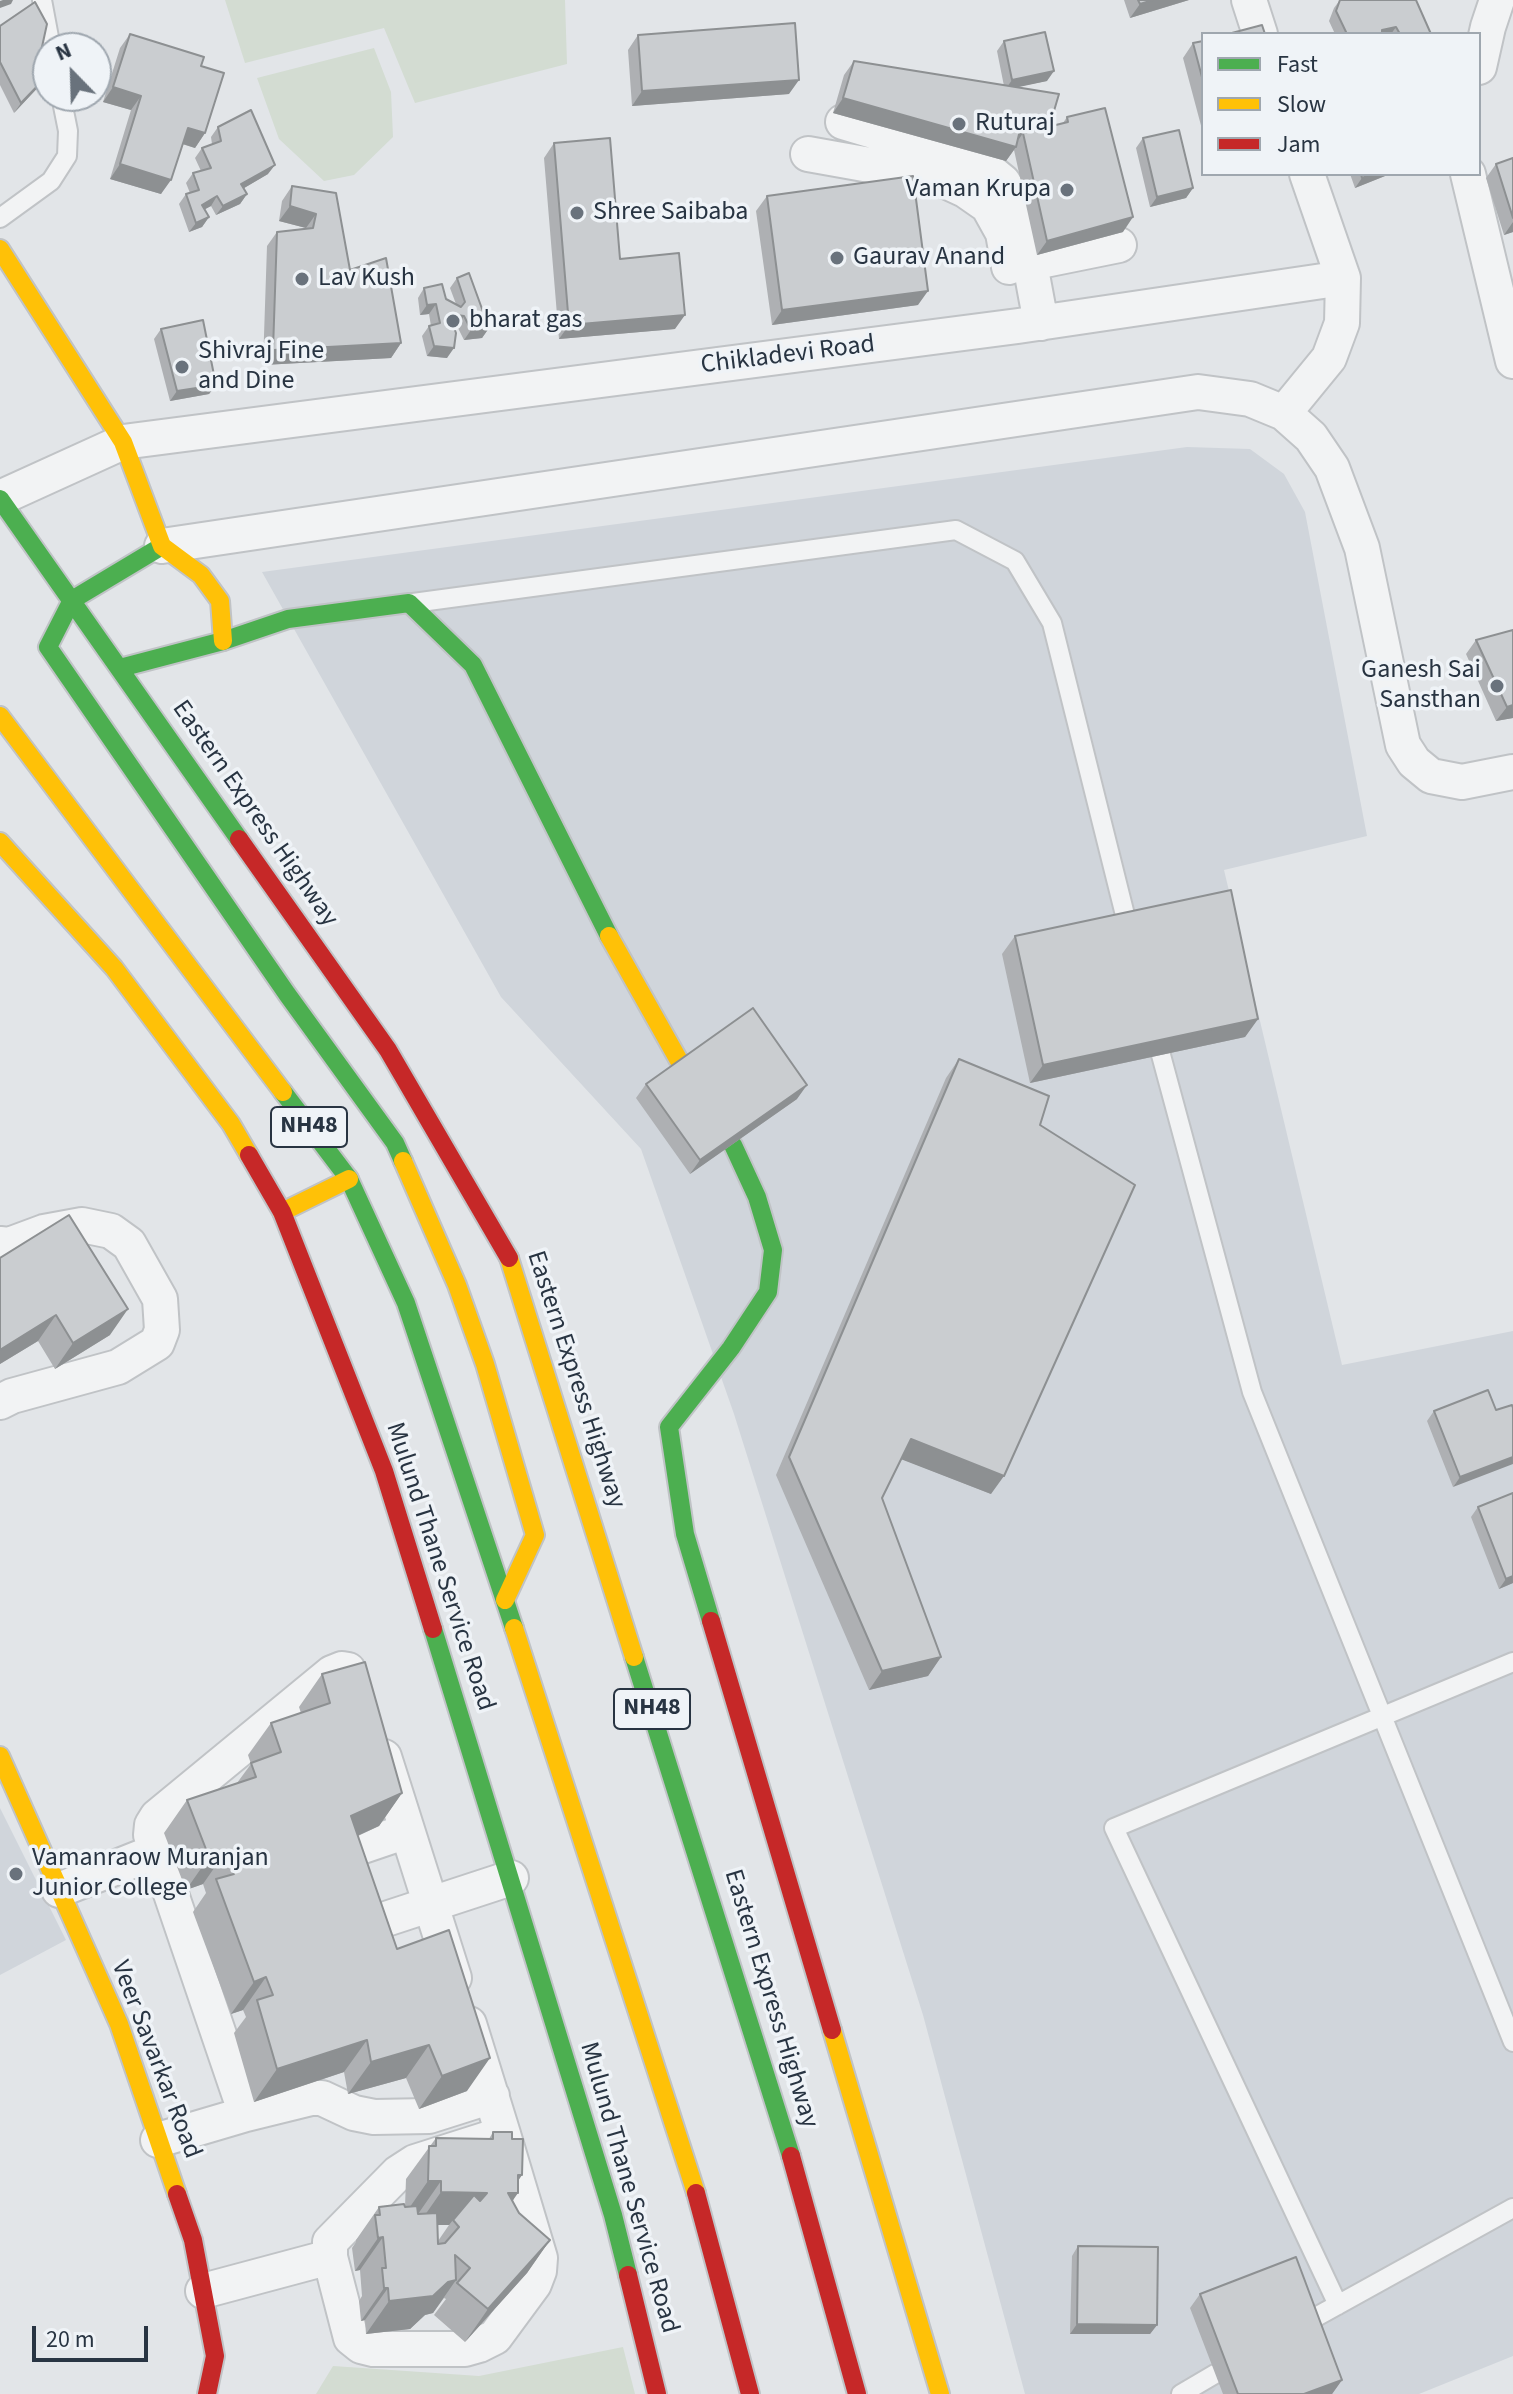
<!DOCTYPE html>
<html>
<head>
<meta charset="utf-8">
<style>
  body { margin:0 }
  #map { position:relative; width:1513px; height:2394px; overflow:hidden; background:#e2e5e8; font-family:"Source Sans 3",sans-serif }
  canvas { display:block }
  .legend { position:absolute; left:1201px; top:32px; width:280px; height:144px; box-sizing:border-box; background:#eff3f7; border:2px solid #9fa7af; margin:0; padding:10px 14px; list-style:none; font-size:24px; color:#283442 }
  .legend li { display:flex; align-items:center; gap:16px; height:40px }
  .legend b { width:40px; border:2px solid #9fa7af }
  .north { position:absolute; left:32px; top:32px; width:80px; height:80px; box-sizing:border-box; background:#eff3f7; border:2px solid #9fa7af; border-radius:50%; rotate:337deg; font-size:22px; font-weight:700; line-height:32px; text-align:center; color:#283442 }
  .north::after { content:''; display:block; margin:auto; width:28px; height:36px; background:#69727c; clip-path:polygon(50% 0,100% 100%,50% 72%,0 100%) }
  .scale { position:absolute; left:32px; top:2326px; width:116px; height:36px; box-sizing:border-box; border:4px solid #283442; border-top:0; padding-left:10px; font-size:24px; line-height:28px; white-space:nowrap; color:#283442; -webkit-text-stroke:6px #eff3f7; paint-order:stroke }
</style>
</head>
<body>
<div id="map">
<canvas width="1513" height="2394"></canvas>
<ul class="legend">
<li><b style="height:10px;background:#4caf50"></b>Fast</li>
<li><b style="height:10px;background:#ffc107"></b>Slow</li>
<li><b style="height:10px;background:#c62828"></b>Jam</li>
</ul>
<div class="north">N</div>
<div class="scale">20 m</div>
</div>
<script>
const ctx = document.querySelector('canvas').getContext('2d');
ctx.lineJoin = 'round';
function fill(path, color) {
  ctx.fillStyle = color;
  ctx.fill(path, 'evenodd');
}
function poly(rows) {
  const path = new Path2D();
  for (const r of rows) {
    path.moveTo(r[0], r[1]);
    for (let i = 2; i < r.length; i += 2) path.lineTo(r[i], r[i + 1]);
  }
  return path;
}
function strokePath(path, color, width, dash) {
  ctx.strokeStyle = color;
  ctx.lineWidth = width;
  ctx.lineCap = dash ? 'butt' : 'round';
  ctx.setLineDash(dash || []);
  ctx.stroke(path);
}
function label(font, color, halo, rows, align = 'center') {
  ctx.font = font + ' "Source Sans 3",sans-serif';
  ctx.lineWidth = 7;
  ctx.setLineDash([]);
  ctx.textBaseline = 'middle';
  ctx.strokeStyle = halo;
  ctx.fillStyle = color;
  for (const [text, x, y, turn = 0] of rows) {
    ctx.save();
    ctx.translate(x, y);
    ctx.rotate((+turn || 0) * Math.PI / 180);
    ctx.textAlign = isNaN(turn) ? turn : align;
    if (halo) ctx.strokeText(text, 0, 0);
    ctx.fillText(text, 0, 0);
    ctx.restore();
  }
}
const built = poly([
  [1187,447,1250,449,1284,474,1305,512,1367,836,1224,870,1342,1365,1513,1331,1513,2356,1419,2394,1025,2394,923,2015,734,1414,641,1149,501,997,262,572],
  [0,1808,66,1940,0,1975]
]);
const green = poly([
  [225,0,565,0,567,64,415,103,384,28,245,63],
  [374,48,391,92,393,137,354,175,324,181,279,139,257,78],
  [623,2347,635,2394,316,2394,333,2366,479,2376]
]);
const lane = poly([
  [42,0,51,48],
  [0,218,51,181,67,156,68,131,61,96],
  [413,603,956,530,1015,561,1052,623,1128,927],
  [1161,1055,1252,1392,1513,2042],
  [1338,2305,1114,1828,1513,1662],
  [1305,2323,1513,2208],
  [1181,2394,1215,2374]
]);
const street = poly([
  [1249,0,1260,34],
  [1479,67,1488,27,1497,0],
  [843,122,963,158,986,168,1003,182,1020,210,1041,323],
  [808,154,937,177,965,190,988,206,1003,233,1009,267],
  [1468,174,1513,361],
  [1030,263,1119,245],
  [1284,413,1329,358,1342,323,1343,278,1307,174],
  [0,498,123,442,1018,326,1343,278],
  [162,546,1198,392,1250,399,1284,413,1311,437,1332,468,1362,548,1403,745,1414,762,1431,776,1462,782,1513,772],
  [0,1244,9,1245,44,1232,82,1225,111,1231,129,1244,160,1299,162,1330,157,1343,118,1367,12,1396,0,1402],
  [348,1670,342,1669,332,1673,157,1817,152,1825,151,1835,246,2114,311,2098,322,2098,354,2113,374,2117,429,2116,492,2096],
  [384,1757,454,1978],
  [350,1883,344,1866,345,1856,357,1848,407,1831],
  [59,1890,157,1851],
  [389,1918,511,1878],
  [469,2024,503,2134,540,2258,539,2271,534,2284,495,2337,479,2345,465,2349,373,2349,361,2346,351,2338,330,2257,330,2242,398,2173,415,2162,503,2134],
  [158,2140,246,2114],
  [203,2291,330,2257]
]);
const fast = poly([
  [0,499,239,839],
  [162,546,72,600,48,647,287,994,395,1143,403,1161],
  [120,668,223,641,288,619,409,603,473,665,609,936],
  [283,1092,349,1179,406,1303,514,1628],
  [711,1621,685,1534,669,1427,731,1348,768,1292,773,1250,757,1197,733,1145],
  [433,1629,613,2215,628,2275],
  [634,1657,791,2156]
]);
const slow = poly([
  [0,249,123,442,162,546,201,575,220,601,223,641],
  [0,716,283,1092],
  [0,842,114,968,231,1124,249,1155],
  [609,936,682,1066],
  [403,1161,457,1285,485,1364,535,1535,505,1600],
  [282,1212,349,1179],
  [509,1258,634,1657],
  [514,1628,696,2193],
  [0,1756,119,2024,177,2194],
  [832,2030,940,2394]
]);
const jam = poly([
  [239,839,388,1050,509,1258],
  [249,1155,282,1212,384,1471,433,1629],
  [711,1621,832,2030],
  [791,2156,857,2394],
  [696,2193,750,2394],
  [177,2194,193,2240,215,2356,207,2394],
  [628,2275,657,2394]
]);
const wall = poly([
  [1124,0,1189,0,1130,18],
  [1340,0,1431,34,1335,34,1329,21,1334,8],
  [0,26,44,81,14,113,0,85],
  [130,34,201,66,205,133,195,148,182,144,161,194,110,179,131,110,103,102,120,48],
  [638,35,789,94,632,106,628,50],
  [1004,41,1047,81,1016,87,1046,127,1063,123,1067,117,1123,232,1037,255,1014,150,1006,161,833,113,844,75,854,61,1004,86,997,51],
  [1203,41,1203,133,1183,58,1193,43],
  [218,127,268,174,244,188,247,194,240,204,216,215,211,206,205,209,209,217,202,227,189,232,179,204,186,194,190,193,186,183,193,173,201,171,195,158,202,148,212,144,211,137],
  [1143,138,1193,188,1186,198,1150,207,1136,148],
  [554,143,620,259,675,329,559,339,544,158],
  [1513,158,1513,232,1504,235,1486,178,1496,164],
  [1350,174,1390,174,1355,188],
  [292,186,336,193,350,270,401,343,391,358,263,365,267,246,277,232,306,228,279,221,282,201],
  [767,196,918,305,772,325,756,211],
  [457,278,489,328,482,338,464,340,457,326,453,325,447,358,427,356,422,336,429,326,431,326,429,314,420,315,418,298,424,288,456,304,450,288],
  [161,329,216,385,209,394,170,401,154,339],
  [1476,640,1513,718,1496,721,1466,654],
  [1015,936,1258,1019,1245,1037,1030,1083,1002,954],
  [959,1059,1040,1125,991,1494,902,1459,882,1498,941,1657,928,1676,869,1690,776,1475,946,1078],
  [646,1084,797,1099,690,1174,636,1098],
  [0,1258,110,1335,55,1369,38,1341,0,1364],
  [1512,1405,1453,1487,1427,1421,1434,1411,1496,1410],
  [1478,1507,1513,1583,1499,1589,1471,1517],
  [322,1674,402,1793,379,1826,358,1836,397,1949,467,2091,419,2109,406,2078,348,2094,344,2072,254,2102,234,2033,246,2017,243,2010,231,2014,193,1912,206,1893,203,1884,186,1890,164,1833,187,1800,237,1783,251,1764,248,1755,271,1723,301,1713,299,1707],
  [493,2132,518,2181,513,2201,519,2213,550,2240,527,2273,465,2342,434,2315,446,2299,444,2298,433,2313,425,2315,410,2329,366,2334,365,2320,361,2321,359,2301,362,2296,360,2270,355,2271,352,2248,356,2242,356,2240,379,2207,405,2207,406,2179,436,2138,489,2139],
  [437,2225,449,2225,438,2241],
  [1078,2246,1157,2325,1150,2334,1070,2334,1072,2256],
  [1200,2294,1342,2380,1332,2394,1223,2394,1190,2308]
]);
const shadedWall = poly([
  [3,0,13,0,11,4,0,8,0,1],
  [1153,0,1189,0,1130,18,1140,4],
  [1396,27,1391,34,1379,34,1382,30],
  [1054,71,1047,81,1005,90,1012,80],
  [48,75,44,81,14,113,21,103],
  [799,80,789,94,632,106,642,91],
  [113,87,141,96,131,110,103,102],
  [843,98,1016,147,1006,161,833,113],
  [1051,121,1041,135,1023,133,1019,139,1011,140,1021,126],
  [188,128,205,133,195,148,177,142],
  [120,164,171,180,161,194,110,179],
  [275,165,268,174,234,194,241,184],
  [1372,174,1390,174,1355,188,1362,178],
  [1193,188,1186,198,1150,207,1157,197],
  [247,194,240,204,216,215,223,206],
  [217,196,211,206,196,214,202,205],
  [290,206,316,214,306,228,279,221],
  [209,217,202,227,189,232,196,223],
  [1133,217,1123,232,1037,255,1047,241],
  [1513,222,1513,232,1504,235],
  [928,291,918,305,772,325,782,310],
  [436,304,429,314,420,315,427,305],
  [457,315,464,316,457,326,450,325,450,317],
  [685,315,675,329,559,339,569,325],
  [489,328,482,338,464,340,471,330],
  [401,343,391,358,263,365,273,350],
  [434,346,454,348,447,358,427,356],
  [216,385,209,394,170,401,177,391],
  [1513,705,1513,718,1496,721,1507,707],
  [1258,1019,1245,1037,1030,1083,1043,1065],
  [807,1085,797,1099,690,1174,700,1160],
  [128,1309,110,1335,55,1369,73,1343],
  [56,1315,38,1341,0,1364,0,1350],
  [911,1439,1004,1476,991,1494,898,1458],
  [1513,1457,1513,1464,1453,1487,1460,1477],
  [1513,1576,1513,1583,1499,1589,1506,1579],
  [941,1657,928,1676,869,1690,882,1671],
  [402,1793,379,1826,328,1849,351,1816],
  [226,1851,203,1884,186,1890,209,1857],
  [266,1977,243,2010,231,2014,254,1982],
  [367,2040,344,2072,254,2102,277,2069],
  [429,2045,406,2078,348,2094,371,2062],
  [490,2058,467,2091,419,2109,442,2076],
  [518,2175,522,2175,510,2193,518,2193,495,2226,485,2226],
  [428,2181,441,2181,418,2214,405,2214],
  [441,2192,487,2193,464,2226,453,2220,449,2225,418,2225],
  [383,2237,360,2270,355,2271,378,2238],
  [550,2240,527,2273,465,2342,488,2309],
  [456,2280,433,2313,425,2315,410,2329,366,2334,389,2301,448,2282],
  [384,2288,388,2288,365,2320,361,2321],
  [1077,2324,1157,2325,1150,2334,1070,2334],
  [1342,2380,1332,2394,1304,2394]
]);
const building = poly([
  [1138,0,1153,0,1140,4,1138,0],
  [1340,0,1416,0,1431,34,1400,34,1396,27,1382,30,1382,34,1347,34,1336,11,1340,0],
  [35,2,47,24,40,56,48,67,48,75,21,103,0,62,0,26,35,2],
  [795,23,799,80,642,91,638,35,795,23],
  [1262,25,1265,34,1228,34,1262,25],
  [1045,32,1054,71,1012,80,1004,41,1045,32],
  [130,34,204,57,201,66,224,73,205,133,188,128,171,180,120,164,141,96,113,87,130,34],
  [1203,41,1203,81,1193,43,1203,41],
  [854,61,1059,94,1051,121,1021,126,1016,147,843,98,854,61],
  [1105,108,1133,217,1047,241,1023,133,1068,122,1067,117,1105,108],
  [251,110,275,165,241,184,247,194,223,206,217,196,202,205,209,217,196,223,186,194,199,190,193,173,211,168,202,148,221,141,218,127,251,110],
  [1179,130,1193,188,1157,197,1143,138,1179,130],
  [610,138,620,259,679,253,685,315,569,325,554,143,610,138],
  [1513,158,1513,218,1496,164,1513,158],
  [1361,174,1372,174,1362,178,1361,174],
  [913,176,928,291,782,310,767,196,913,176],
  [292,186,336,193,350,270,386,258,401,343,273,350,277,232,313,228,316,214,290,206,292,186],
  [469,273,489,328,471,330,464,316,457,315,450,317,456,333,454,348,434,346,429,326,440,323,436,304,427,305,424,288,442,284,446,299,461,307,465,302,457,278,469,273],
  [203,320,216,385,177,391,161,329,203,320],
  [1513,630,1513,705,1507,707,1476,640,1513,630],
  [1231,890,1258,1019,1043,1065,1015,936,1231,890],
  [753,1008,807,1085,700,1160,646,1084,753,1008],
  [959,1059,1049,1096,1040,1125,1135,1185,1004,1476,911,1439,882,1498,941,1657,882,1671,789,1457,959,1059],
  [69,1215,128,1309,73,1343,56,1315,0,1350,0,1258,69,1215],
  [1488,1390,1496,1410,1512,1405,1513,1408,1513,1457,1460,1477,1434,1411,1488,1390],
  [1513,1493,1513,1576,1506,1579,1478,1507,1513,1493],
  [365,1662,402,1793,351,1816,397,1949,449,1930,490,2058,442,2076,429,2045,371,2062,367,2040,277,2069,257,2000,273,1995,266,1977,254,1982,216,1879,234,1874,226,1851,209,1857,187,1800,256,1777,251,1763,281,1752,271,1723,330,1703,322,1674,365,1662],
  [493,2132,512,2132,512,2139,523,2139,522,2175,518,2175,518,2193,508,2193,519,2213,550,2240,488,2309,457,2283,470,2268,455,2255,456,2280,448,2282,433,2296,389,2301,388,2288,384,2288,382,2268,386,2268,383,2237,378,2238,375,2215,380,2215,379,2207,404,2204,405,2207,417,2206,418,2214,437,2213,438,2244,445,2243,459,2227,453,2220,474,2195,480,2201,487,2193,441,2192,441,2181,428,2181,429,2146,436,2146,436,2138,493,2139,493,2132],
  [1078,2246,1158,2247,1157,2325,1077,2324,1078,2246],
  [1296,2257,1342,2380,1304,2394,1238,2394,1200,2294,1296,2257]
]);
const markers = [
  [959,124,8,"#69727c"],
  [1067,190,8,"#69727c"],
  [577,213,8,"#69727c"],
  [837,258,8,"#69727c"],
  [302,279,8,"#69727c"],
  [453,321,8,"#69727c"],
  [182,367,8,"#69727c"],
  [1497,686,8,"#69727c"],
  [16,1874,8,"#69727c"]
];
const shields = [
  [309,1127,76],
  [652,1709,76]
];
const shieldNames = [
  ["NH48",309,1127],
  ["NH48",652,1709]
];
const poiNames = [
  ["Ruturaj",975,124],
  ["Vaman Krupa",1051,190,"right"],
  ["Shree Saibaba",593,213],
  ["Gaurav Anand",853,258],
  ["Lav Kush",318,279],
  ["bharat gas",469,321],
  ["Shivraj Fine",198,352],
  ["and Dine",198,382],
  ["Ganesh Sai",1481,671,"right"],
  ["Sansthan",1481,701,"right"],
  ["Vamanraow Muranjan",32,1859],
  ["Junior College",32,1889]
];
const streetNames = [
  ["Chikladevi Road",788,356,-7],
  ["Eastern Express Highway",254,814,55],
  ["Eastern Express Highway",575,1380,72],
  ["Mulund Thane Service Road",439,1567,72],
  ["Eastern Express Highway",770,1999,73],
  ["Veer Savarkar Road",155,2060,69],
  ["Mulund Thane Service Road",628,2188,74]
];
fill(built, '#d0d5db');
fill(green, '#d3dcd2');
strokePath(lane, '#c0c3c6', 22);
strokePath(street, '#c0c3c6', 38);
strokePath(fast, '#c0c3c6', 22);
strokePath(slow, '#c0c3c6', 22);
strokePath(jam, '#c0c3c6', 22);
strokePath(lane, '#f2f3f4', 18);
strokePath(street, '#f2f3f4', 34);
strokePath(fast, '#4caf50', 18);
strokePath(slow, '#ffc107', 18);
strokePath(jam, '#c62828', 18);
fill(wall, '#aeb0b3');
fill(shadedWall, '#8d9092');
fill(building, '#cacdd0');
strokePath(building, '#8d9092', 2);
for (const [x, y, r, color] of markers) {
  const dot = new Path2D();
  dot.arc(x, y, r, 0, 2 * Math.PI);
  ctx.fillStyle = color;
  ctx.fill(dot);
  strokePath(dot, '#eff3f7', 3);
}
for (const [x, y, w] of shields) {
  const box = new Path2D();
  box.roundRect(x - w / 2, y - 20, w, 40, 6);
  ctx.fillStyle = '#eff3f7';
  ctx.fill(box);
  strokePath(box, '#283442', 2);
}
label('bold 24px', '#283442', null, shieldNames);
label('26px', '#283442', '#eff3f7', poiNames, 'left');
label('26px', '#283442', '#eff3f7', streetNames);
</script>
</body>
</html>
